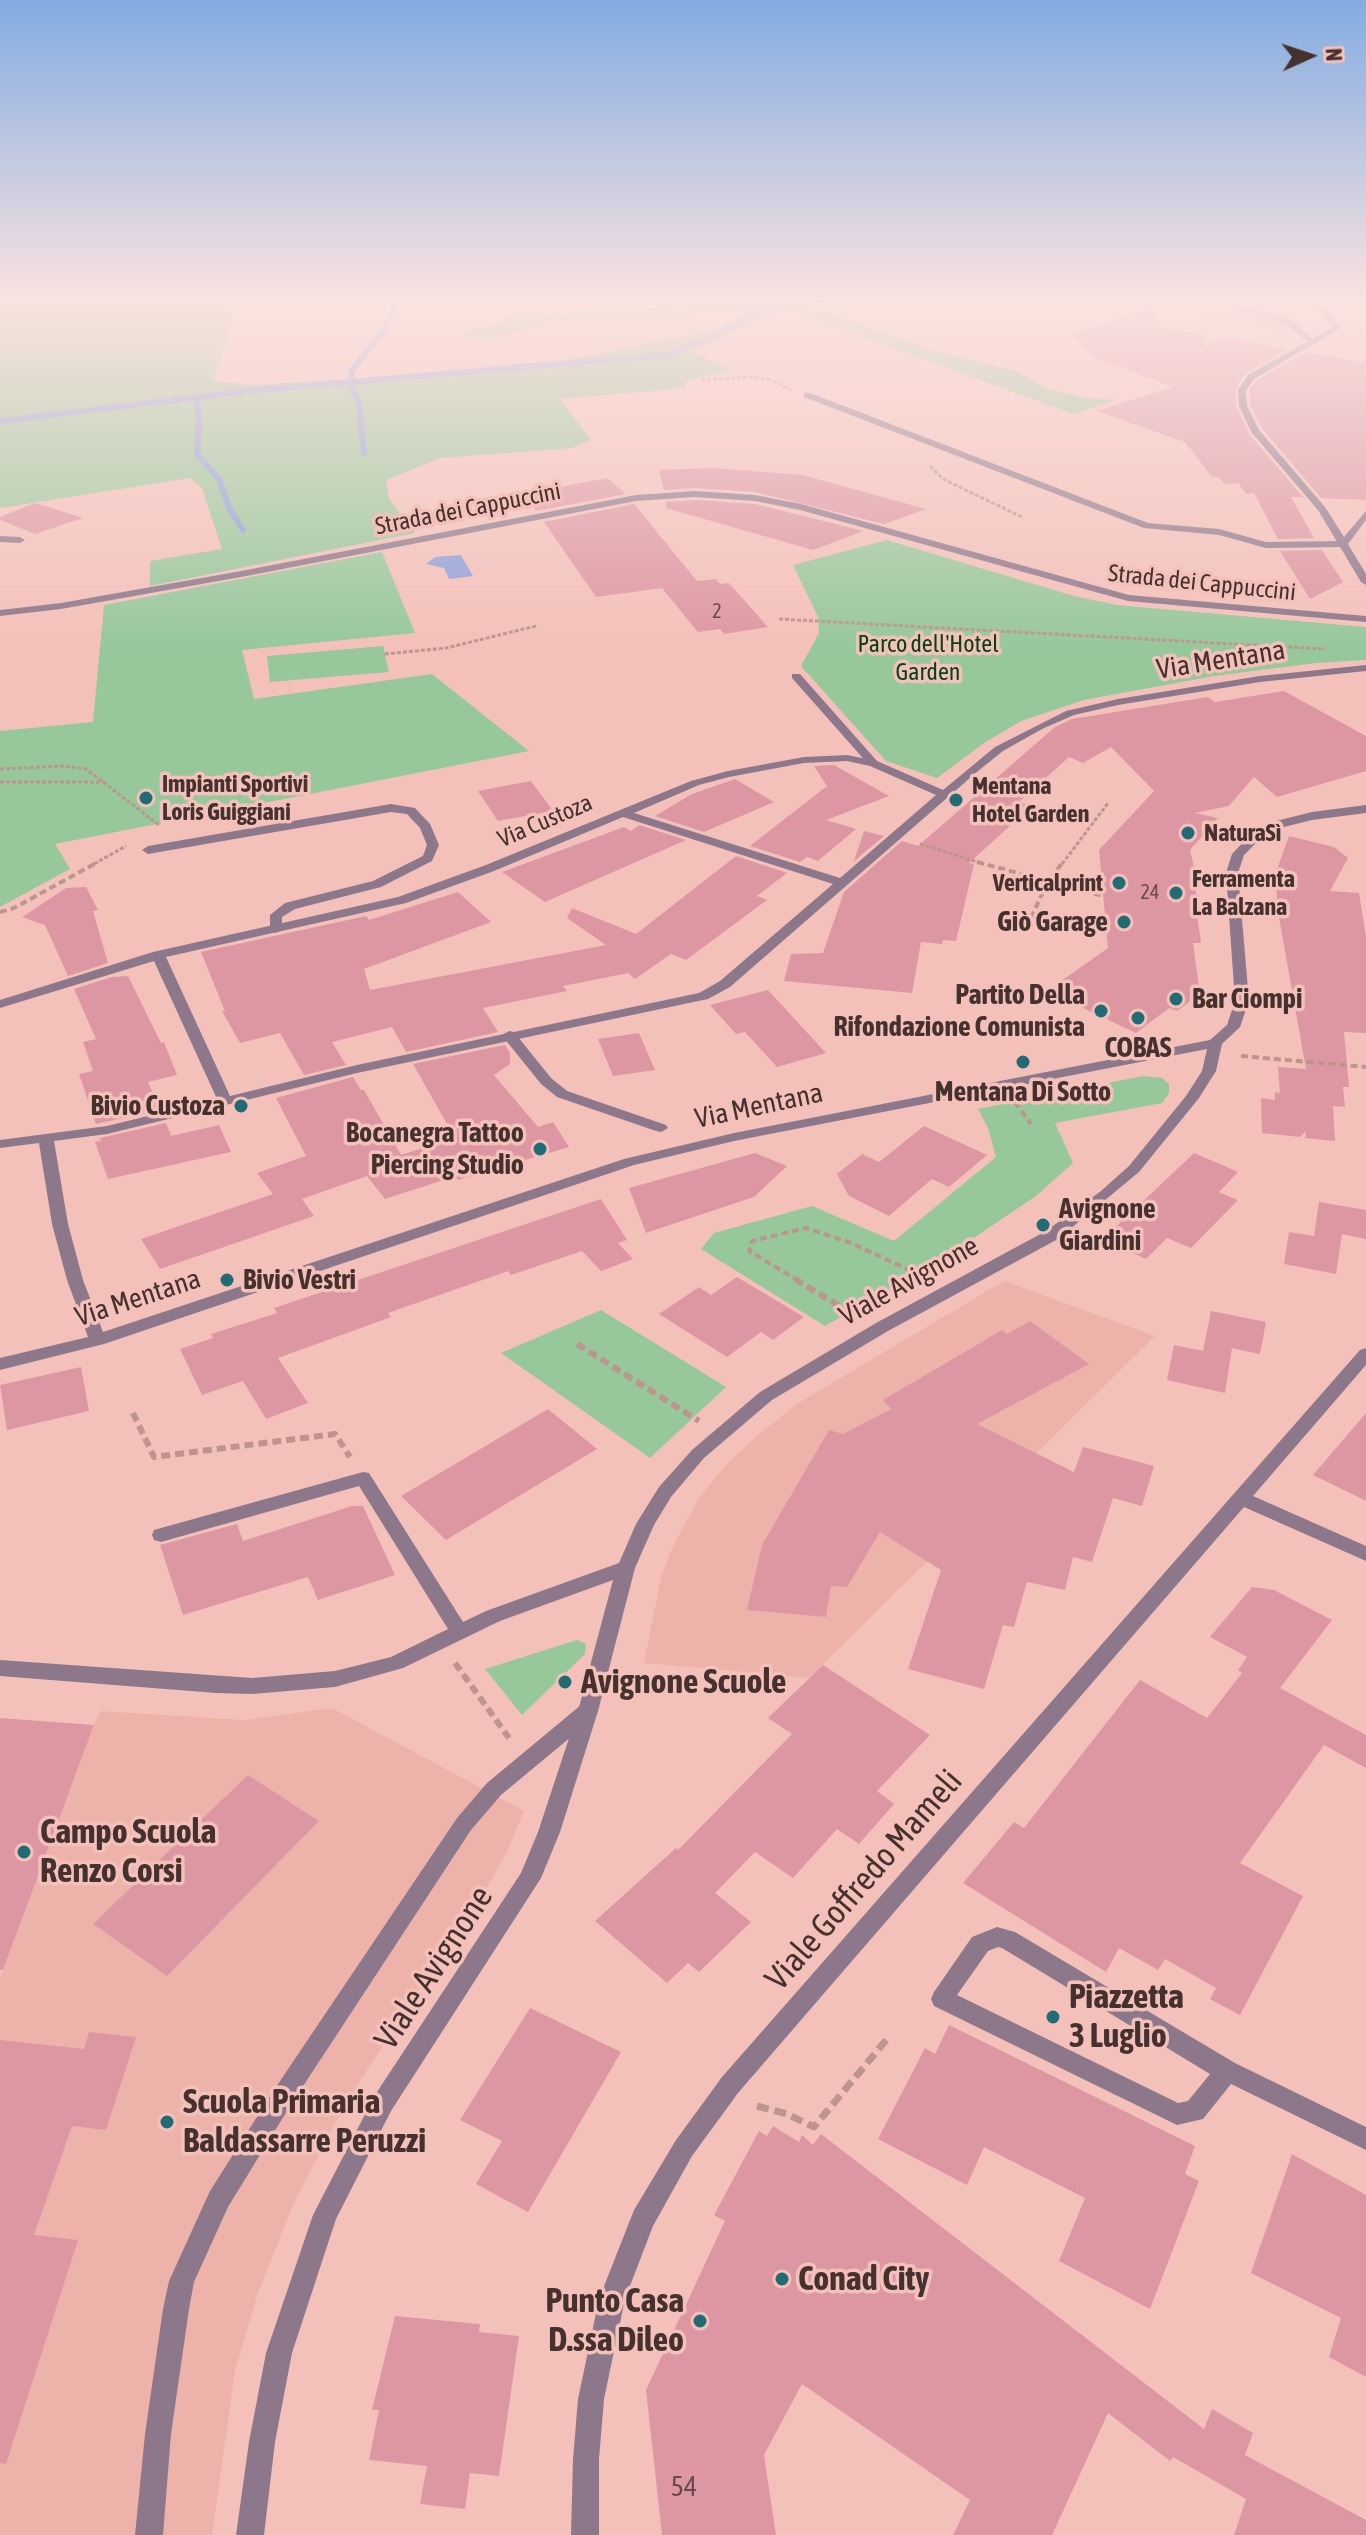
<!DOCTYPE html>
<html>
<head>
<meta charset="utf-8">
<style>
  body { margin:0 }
  #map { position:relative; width:1366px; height:2535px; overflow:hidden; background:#f4c1ba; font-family:"Asap Condensed",sans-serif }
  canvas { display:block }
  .north { position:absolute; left:1270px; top:16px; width:80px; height:80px; -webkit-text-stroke:6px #f4c1ba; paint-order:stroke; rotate:87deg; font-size:22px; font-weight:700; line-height:32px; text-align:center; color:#45312e }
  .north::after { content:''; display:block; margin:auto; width:28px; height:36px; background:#45312e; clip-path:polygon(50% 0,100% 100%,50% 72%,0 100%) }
</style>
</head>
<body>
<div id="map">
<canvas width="1366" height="2535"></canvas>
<div class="north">N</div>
</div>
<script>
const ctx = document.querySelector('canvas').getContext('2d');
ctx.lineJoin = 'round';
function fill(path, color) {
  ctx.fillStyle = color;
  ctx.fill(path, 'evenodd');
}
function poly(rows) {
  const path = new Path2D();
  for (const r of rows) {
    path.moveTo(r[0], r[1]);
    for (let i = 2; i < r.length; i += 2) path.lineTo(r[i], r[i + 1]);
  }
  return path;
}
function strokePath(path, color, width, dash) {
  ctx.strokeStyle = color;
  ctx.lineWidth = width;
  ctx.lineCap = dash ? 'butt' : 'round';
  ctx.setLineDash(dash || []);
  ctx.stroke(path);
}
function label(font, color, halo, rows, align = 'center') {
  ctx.font = font + ' "Asap Condensed",sans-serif';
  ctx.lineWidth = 7;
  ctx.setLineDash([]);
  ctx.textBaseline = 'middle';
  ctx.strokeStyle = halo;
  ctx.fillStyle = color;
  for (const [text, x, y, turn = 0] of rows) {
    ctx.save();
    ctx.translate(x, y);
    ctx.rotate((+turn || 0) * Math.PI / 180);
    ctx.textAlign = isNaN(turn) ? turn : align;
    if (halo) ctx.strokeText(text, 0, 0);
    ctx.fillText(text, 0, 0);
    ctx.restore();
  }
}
const built = poly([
  [1116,297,1225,297,1287,316,1300,322,1306,329,1283,332],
  [1004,1281,1155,1336,809,1678,644,1663,661,1577,672,1548,698,1499,727,1464,761,1432,800,1402],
  [332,1708,524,1811,507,1852,485,1891,348,2099,294,2202,257,2296,235,2371,212,2535,0,2535,0,1979,94,1725,101,1711,245,1720]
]);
const green = poly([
  [0,297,196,297,234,310,214,381,251,385,383,377,571,359,716,330,748,314,736,311,552,321,499,337,479,340,466,337,465,331,494,325,515,313,568,314,574,310,607,312,766,301,762,297,835,297,808,305,935,351,1016,371,1048,389,1087,398,1115,400,1074,414,788,310,775,312,692,352,732,371,684,382,686,388,560,399,591,440,572,448,441,458,386,480,389,499,415,533,150,586,150,561,222,549,202,488,190,478,0,508],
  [887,540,1074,596,1117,605,1366,627,1366,660,1316,663,1214,676,1084,700,1021,721,984,743,937,778,886,761,801,666,819,633,818,617,793,565],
  [382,552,415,633,242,650,254,699,432,674,529,751,55,844,70,869,0,907,0,731,93,722,104,605],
  [383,646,389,672,270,682,267,656],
  [1143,1076,1162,1078,1169,1084,1169,1093,1162,1103,1055,1123,1073,1163,1036,1196,935,1264,825,1326,701,1249,714,1233,812,1206,894,1241,996,1157,988,1128,978,1109],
  [601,1310,726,1387,650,1458,501,1353],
  [577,1640,586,1644,585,1654,522,1715,485,1669]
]);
const water = poly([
  [461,555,473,576,449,579,444,568,426,564,435,557]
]);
const stream = poly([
  [194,397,197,399,199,419,197,454,219,479,229,508,243,530],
  [0,421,257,390,666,355,697,344,758,314,811,297],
  [364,453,359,405,350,383,352,370,381,334,401,297]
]);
const building = poly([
  [1156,305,1155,326,1202,334,1206,346,1221,338,1288,349,1246,373,1236,388,1236,406,1250,435,1303,497,1291,497,1314,538,1278,539,1254,493,1246,494,1238,483,1224,484,1219,477,1212,477,1185,442,1096,411,1173,387,1097,359,1072,335],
  [1306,352,1366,363,1366,500,1321,498,1262,428,1250,405,1249,391,1256,381],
  [711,468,803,475,926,509,884,524,755,492,695,488,664,490,659,470],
  [607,478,626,494,536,511,523,494],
  [695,500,755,504,864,531,813,550,666,508,666,502],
  [35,503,83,518,35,534,0,520,0,517],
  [634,504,697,581,716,579,720,584,729,583,768,627,724,634,720,629,698,632,662,588,596,597,544,522],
  [1322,550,1343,582,1310,599,1280,551],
  [1284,691,1366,736,1366,771,1277,797,1254,777,1229,806,1195,813,1218,818,1190,850,1199,889,1195,889,1198,901,1195,900,1201,943,1193,943,1200,994,1177,1011,1169,1008,1136,1033,1047,991,1108,948,1099,850,1154,791,1111,747,1083,763,1069,757,1019,802,1032,806,969,863,974,864,956,941,943,940,942,944,921,942,912,993,784,981,791,954,823,953,844,892,902,841,918,846,1055,727,1072,719,1208,697,1215,702],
  [834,765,889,796,826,820,856,829,818,861,807,857,800,862,750,846,827,786,814,766],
  [735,779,774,802,704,832,655,816,692,794],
  [531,781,553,811,498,821,478,791],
  [639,825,686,840,545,902,502,872,624,827,631,831],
  [864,831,884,836,853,862,855,858],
  [1289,836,1334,847,1348,858,1330,891,1359,893,1366,937,1366,1033,1344,1032,1349,1087,1343,1087,1345,1107,1333,1106,1335,1141,1305,1138,1306,1131,1300,1137,1262,1133,1261,1098,1275,1100,1275,1092,1280,1093,1278,1067,1306,1069,1277,906,1276,872],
  [736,856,787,873,757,896,767,900,686,960,671,954,635,979,628,973,563,986,567,991,483,1008,498,1032,406,1052,392,1027,332,1042,346,1065,304,1075,280,1033,240,1043,222,1011,225,1011,201,952,366,916,369,920,458,892,491,922,364,969,370,990,606,945,567,918,572,908,636,934],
  [86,887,98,910,93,911,108,963,68,976,45,925,22,917,66,888],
  [128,976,161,1043,164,1042,177,1075,148,1082,160,1110,96,1124,79,1074,93,1071,83,1042,96,1039,74,989,112,977],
  [768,990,826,1053,777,1067,745,1032,736,1034,710,1005],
  [639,1033,655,1070,613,1076,598,1039],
  [505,1045,510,1053,510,1064,494,1075,538,1127,553,1122,569,1147,458,1180,456,1176,385,1199,367,1176,302,1199,314,1216,160,1269,141,1239,273,1194,257,1173,306,1156,276,1098,353,1077,361,1090,364,1090,401,1155,455,1138,413,1064],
  [166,1123,171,1136,219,1125,231,1152,108,1179,95,1142,101,1141,100,1138],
  [924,1126,987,1155,949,1187,932,1179,889,1216,849,1196,837,1174,862,1154,879,1162],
  [755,1153,787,1166,754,1197,646,1233,629,1188],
  [1194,1153,1238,1172,1219,1192,1238,1200,1191,1248,1167,1238,1146,1259,1103,1239],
  [601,1199,627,1240,618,1243,633,1259,601,1271,582,1251,511,1275,508,1271,388,1313,391,1317,278,1358,308,1403,266,1419,243,1381,202,1395,180,1349,213,1338,211,1334,277,1313,274,1308],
  [1319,1202,1366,1210,1366,1239,1342,1234,1336,1274,1284,1264,1289,1232,1314,1236],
  [737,1277,804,1317,773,1340,761,1332,727,1357,659,1314,699,1287,711,1295],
  [1211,1311,1266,1322,1260,1354,1232,1348,1225,1393,1167,1380,1174,1345,1203,1351],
  [1030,1321,1089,1364,977,1424,1074,1472,1083,1447,1154,1466,1142,1506,1113,1498,1092,1562,1073,1557,1065,1590,1027,1582,1014,1627,1003,1625,984,1689,908,1669,941,1570,880,1532,847,1587,831,1586,826,1617,747,1610,762,1545,829,1430,843,1434,891,1409,883,1400,1002,1330,1007,1334],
  [81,1367,89,1411,7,1430,0,1385],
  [548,1409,597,1449,446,1540,401,1496],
  [1366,1413,1366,1501,1313,1475],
  [352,1506,363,1506,395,1575,318,1600,308,1577,183,1615,160,1545,237,1524,243,1541],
  [1252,1587,1274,1590,1332,1620,1280,1688,1366,1735,1366,1768,1324,1745,1240,1863,1303,1896,1240,2015,1210,1999,1216,1988,1165,1959,1158,1970,1119,1948,1106,1972,963,1883,1014,1822,1024,1828,1140,1680,1207,1718,1242,1673,1238,1670,1247,1657,1210,1637],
  [823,1665,930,1735,877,1791,894,1804,859,1844,837,1829,793,1878,755,1852,715,1893,751,1922,699,1972,688,1963,667,1983,595,1921,676,1848,678,1850,792,1734,768,1718],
  [0,1718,94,1725,3,1970,0,1970],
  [248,1775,319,1821,167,1976,93,1924],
  [530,2008,621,2052,528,2212,476,2184,502,2141,460,2120],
  [949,2025,1195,2146,1185,2174,1199,2181,1150,2309,1059,2261,1085,2198,984,2147,967,2185,878,2139,925,2048,935,2054],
  [89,2032,136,2037,106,2130,72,2126,34,2235,78,2240,6,2464,0,2463,0,2040,84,2049],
  [773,2126,799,2142,802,2135,813,2145,821,2134,1204,2429,1212,2409,1253,2433,1245,2455,1366,2520,1366,2535,1234,2535,1246,2499,1173,2457,1170,2461,1108,2413,1052,2535,953,2535,970,2500,802,2384,764,2455,776,2535,662,2535,646,2390,725,2221,714,2215,759,2131,767,2136],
  [1292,2154,1366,2195,1366,2377,1329,2357,1341,2318,1251,2273],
  [395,2316,480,2324,479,2332,519,2336,499,2476,470,2473,465,2509,420,2504,427,2466,369,2460,379,2410,372,2410]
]);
const pathFar3 = poly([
  [701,380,754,377,771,380,791,390],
  [930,466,943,479,1024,518],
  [779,619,1325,649],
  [385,654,446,648,536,626],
  [0,769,64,766,86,769,159,825],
  [0,782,104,782],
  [920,844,984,864],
  [94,864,126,846],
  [1062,864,1108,803]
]);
const pathFar2 = poly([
  [977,862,1103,896],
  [0,912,14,908,98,862],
  [1031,918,1047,883,1063,862],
  [1241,1056,1366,1067],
  [1015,1102,1031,1124],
  [799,1281,749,1251,752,1241,806,1228,851,1243,922,1276]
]);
const pathFar1 = poly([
  [795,1279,857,1317],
  [577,1344,699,1421],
  [133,1413,154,1457,335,1434,350,1457],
  [455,1663,509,1738]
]);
const path = poly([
  [757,2106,787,2114,814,2127,887,2039]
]);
const service = poly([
  [1211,297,1220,297,1239,305,1288,318,1319,343,1312,345,1282,322,1233,309,1211,297],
  [804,393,810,393,1148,523,1219,529,1266,542,1343,541,1348,544,1343,547,1266,548,1219,535,1144,528,804,397,804,393],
  [0,536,20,537,25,540,20,543,0,542,0,536],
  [792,674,800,674,877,761,877,765,869,765,792,678,792,674],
  [391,804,415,808,430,824,439,845,432,861,381,887,295,909,282,917,282,929,276,933,270,929,270,915,285,903,373,881,423,856,427,845,420,828,407,814,391,812,148,854,142,850,148,846,391,804],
  [588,1703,595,1705,598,1711,595,1717,501,1795,471,1830,290,2106,228,2207,194,2282,189,2309,171,2434,163,2535,135,2535,145,2434,163,2309,169,2281,210,2191,274,2090,457,1818,487,1783,581,1705,588,1703]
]);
const pedestrian = poly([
  [509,1031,514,1032,551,1078,567,1091,666,1125,668,1128,661,1132,656,1131,557,1097,541,1084,504,1038,502,1035,509,1031]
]);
const minor = poly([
  [1297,297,1304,297,1330,312,1341,328,1254,379,1246,390,1247,406,1259,430,1325,507,1344,537,1366,511,1366,520,1348,544,1366,574,1366,585,1361,582,1318,510,1252,433,1239,406,1238,390,1248,375,1333,327,1324,316,1297,297],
  [695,491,755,495,801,504,1129,595,1366,616,1366,622,1128,601,800,510,755,501,695,497,636,501,241,577,61,609,0,616,0,610,61,603,241,571,636,495,695,491],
  [1366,665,1366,671,1260,682,1118,705,1074,715,1042,729,1003,751,978,771,730,987,708,999,357,1073,107,1134,54,1141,68,1224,83,1280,103,1332,624,1159,734,1133,1210,1040,1227,1025,1235,1001,1226,873,1232,854,1249,836,1272,822,1312,812,1366,805,1366,813,1312,820,1280,828,1257,842,1244,855,1238,873,1249,1001,1240,1027,1222,1044,1216,1071,1199,1098,1139,1172,1058,1239,888,1331,772,1400,704,1458,671,1497,654,1525,635,1568,598,1711,560,1832,541,1878,391,2111,336,2219,292,2353,275,2442,264,2535,236,2535,249,2442,266,2353,313,2215,375,2095,521,1873,538,1832,578,1711,613,1580,500,1621,403,1668,335,1687,252,1694,216,1693,0,1676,0,1660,252,1678,335,1671,391,1657,448,1629,359,1486,161,1542,154,1540,152,1535,154,1530,161,1528,363,1472,369,1473,463,1622,486,1611,619,1563,636,1524,659,1487,692,1450,760,1392,876,1323,1046,1231,1101,1191,1129,1166,1186,1096,1202,1071,1207,1049,734,1141,634,1165,104,1344,0,1370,0,1358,88,1337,67,1280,52,1224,39,1143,0,1148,0,1140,107,1126,217,1099,154,961,0,1008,0,1000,153,952,398,897,486,865,691,781,728,771,804,757,847,755,877,761,943,790,995,747,1066,711,1118,699,1260,676,1366,665],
  [847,761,870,766,936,795,840,878,634,813,699,785,729,777,804,763,847,761],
  [623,817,833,884,720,981,699,993,357,1065,230,1096,166,957,406,903,494,871,623,817],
  [1366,1348,1366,1365,1253,1496,1366,1546,1366,1561,1244,1507,738,2093,692,2156,653,2226,625,2299,604,2399,599,2459,599,2535,571,2535,573,2459,578,2399,599,2299,634,2210,676,2140,722,2077,1360,1350,1366,1348],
  [997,1927,1015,1932,1235,2063,1366,2127,1366,2150,1231,2084,1203,2119,1177,2125,934,2006,931,1999,934,1992,972,1937,997,1927],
  [998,1947,1002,1948,1210,2074,1188,2101,1178,2103,957,1995,988,1951,998,1947]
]);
const markers = [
  [146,798,8,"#216b75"],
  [956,800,8,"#216b75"],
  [1188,833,8,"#216b75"],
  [1119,883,8,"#216b75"],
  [1176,893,8,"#216b75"],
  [1124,922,8,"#216b75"],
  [1176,999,8,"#216b75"],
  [1101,1011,8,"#216b75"],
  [1138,1018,8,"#216b75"],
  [1023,1062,8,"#216b75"],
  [241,1106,8,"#216b75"],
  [540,1149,8,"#216b75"],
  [1043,1225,8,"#216b75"],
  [227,1280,8,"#216b75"],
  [565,1682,8,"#216b75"],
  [24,1852,8,"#216b75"],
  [1053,2017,8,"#216b75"],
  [167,2122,8,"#216b75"],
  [782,2279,8,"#216b75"],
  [700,2321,8,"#216b75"]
];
const farNumbernames = [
  ["2",717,612],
  ["24",1150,893]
];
const farStreetnames = [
  ["Strada dei Cappuccini",468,509,-11],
  ["Strada dei Cappuccini",1202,583,6],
  ["Via Custoza",545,821,-23]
];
const farParknames = [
  ["Parco dell'Hotel",928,644],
  ["Garden",928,672]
];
const farPoinames = [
  ["Impianti Sportivi",162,784],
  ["Loris Guiggiani",162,812],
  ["Mentana",972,786],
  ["Hotel Garden",972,814],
  ["NaturaSì",1204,833],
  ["Ferramenta",1192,879],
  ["La Balzana",1192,907],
  ["Verticalprint",1103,883,"right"]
];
const streetNames = [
  ["Via Mentana",1221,660,-9],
  ["Via Mentana",759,1106,-12],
  ["Viale Avignone",909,1281,-29],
  ["Via Mentana",138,1298,-18]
];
const poiNames = [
  ["Giò Garage",1108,922],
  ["Partito Della",1085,995],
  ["Rifondazione Comunista",1085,1027],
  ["Bar Ciompi",1192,999,"left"],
  ["COBAS",1138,1048,"center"],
  ["Mentana Di Sotto",1023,1092,"center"],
  ["Bivio Custoza",225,1106],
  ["Bocanegra Tattoo",524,1133],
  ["Piercing Studio",524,1165],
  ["Avignone",1059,1209,"left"],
  ["Giardini",1059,1241,"left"],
  ["Bivio Vestri",243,1280,"left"]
];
const nearNumbernames = [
  ["54",684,2487]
];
const nearPoinames = [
  ["Avignone Scuole",581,1682],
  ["Campo Scuola",40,1832],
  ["Renzo Corsi",40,1871],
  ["Piazzetta",1069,1997],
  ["3 Luglio",1069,2036],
  ["Scuola Primaria",183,2102],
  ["Baldassarre Peruzzi",183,2141],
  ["Conad City",798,2279],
  ["Punto Casa",684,2301,"right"],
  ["D.ssa Dileo",684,2340,"right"]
];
const nearStreetnames = [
  ["Viale Goffredo Mameli",864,1880,-49],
  ["Viale Avignone",434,1968,-57]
];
fill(built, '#edb3ab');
fill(green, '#96c89c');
fill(water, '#8ca1d9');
strokePath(stream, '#8ca1d9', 6);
fill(building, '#dd97a3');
strokePath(pathFar3, '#bd948e', 3, [4, 2]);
strokePath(pathFar2, '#bd948e', 4, [7, 4]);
strokePath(pathFar1, '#bd948e', 6, [9, 5]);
strokePath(path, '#bd948e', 7, [12, 6]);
fill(service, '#8d788b');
fill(pedestrian, '#8d788b');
fill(minor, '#8d788b');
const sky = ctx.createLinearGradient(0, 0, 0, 651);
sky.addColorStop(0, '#83ace2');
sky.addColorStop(0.46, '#fae3e0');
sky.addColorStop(1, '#fae3e000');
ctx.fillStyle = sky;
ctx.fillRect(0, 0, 1366, 651);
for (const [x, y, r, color] of markers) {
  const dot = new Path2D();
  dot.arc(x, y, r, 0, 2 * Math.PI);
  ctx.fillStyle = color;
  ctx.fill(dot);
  strokePath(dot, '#f4c1ba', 3);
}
label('20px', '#6b4a4b', null, farNumbernames);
label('24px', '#45312e', '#f4c1ba', farStreetnames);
label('24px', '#044217', '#f4c1ba', farParknames);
label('bold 24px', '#45312e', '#f4c1ba', farPoinames, 'left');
label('28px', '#45312e', '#f4c1ba', streetNames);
label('bold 28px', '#45312e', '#f4c1ba', poiNames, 'right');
label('28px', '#6b4a4b', null, nearNumbernames);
label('bold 34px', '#45312e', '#f4c1ba', nearPoinames, 'left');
label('34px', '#45312e', '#f4c1ba', nearStreetnames);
</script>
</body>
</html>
